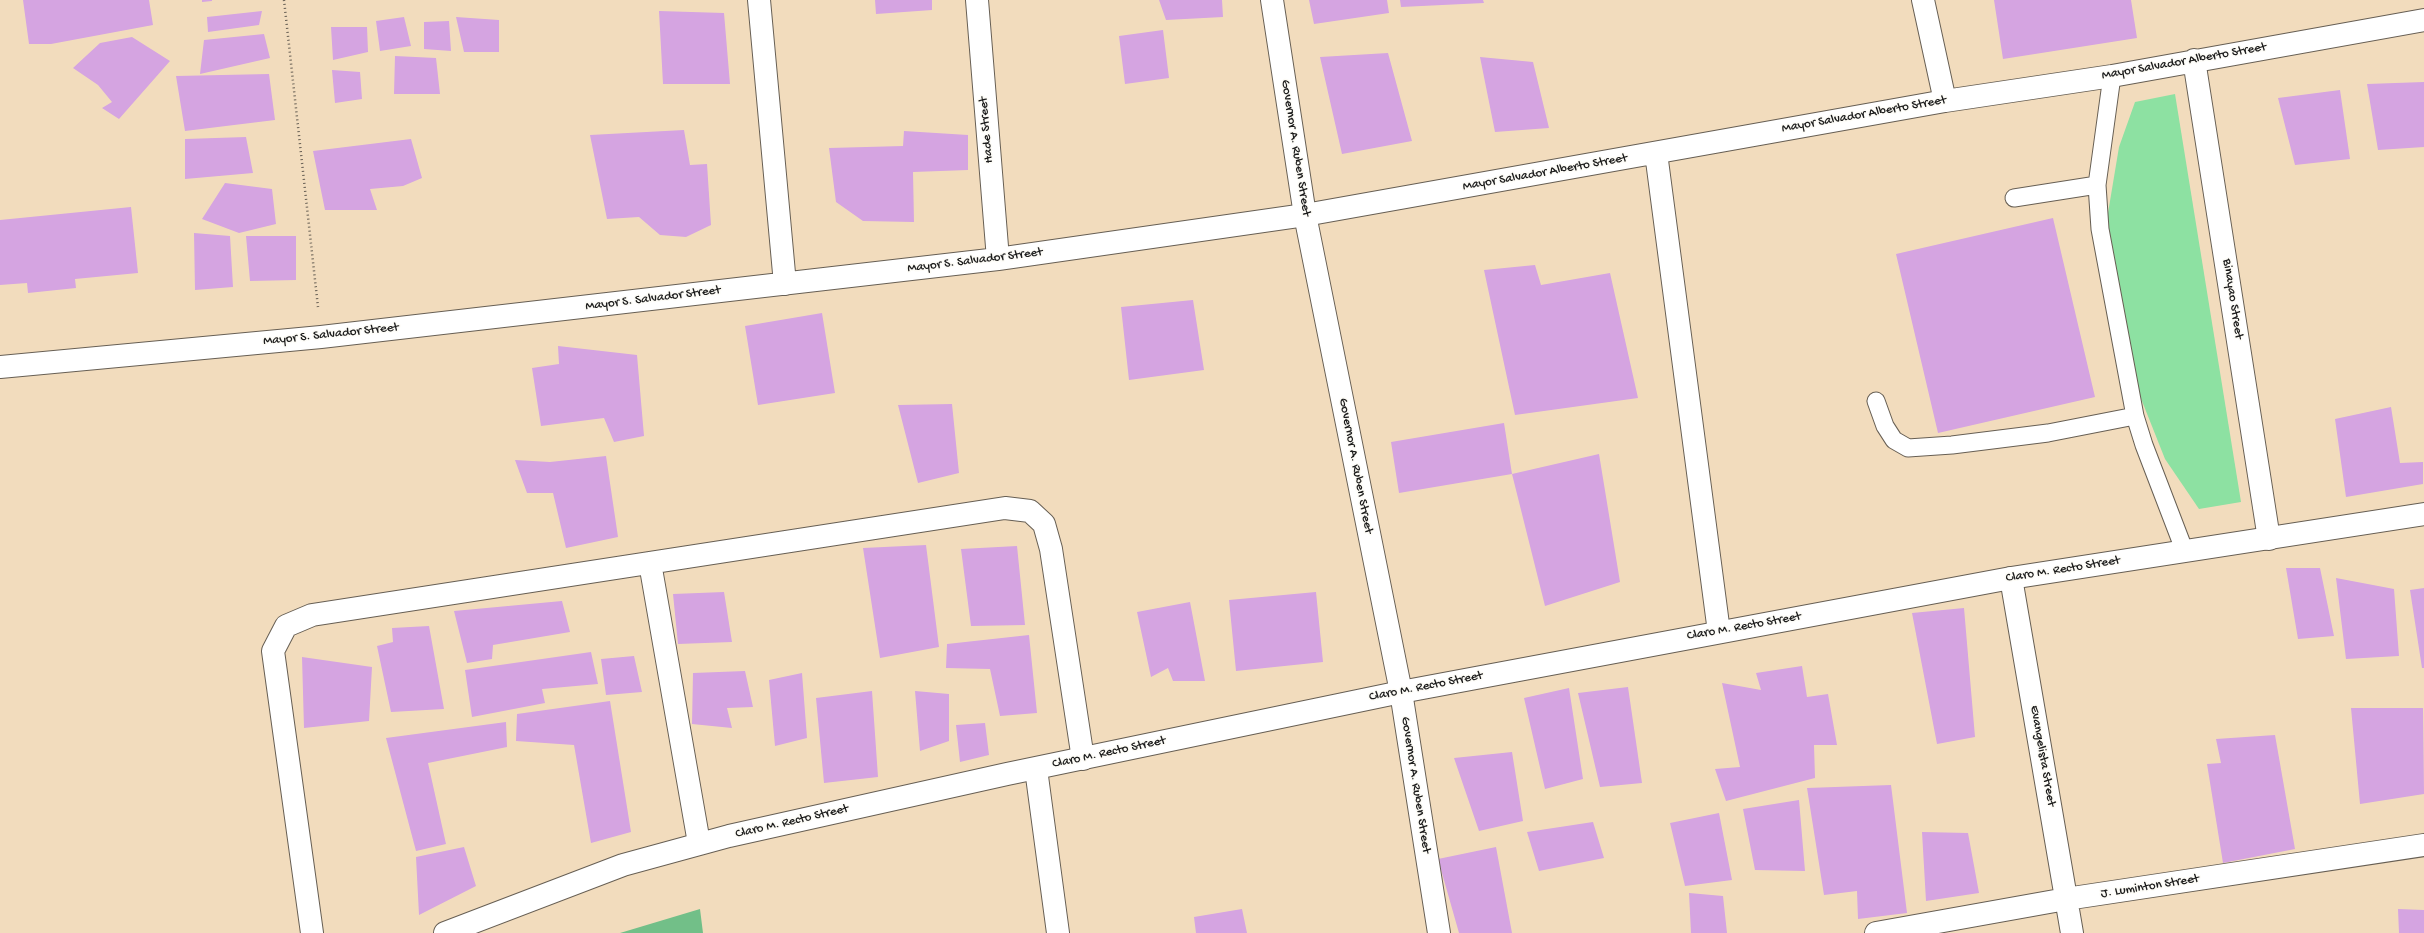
<!DOCTYPE html>
<html>
<head>
<meta charset="utf-8">
<style>
  body { margin:0 }
  canvas { display:block; background:#f2dcbd }
</style>
</head>
<body>
<canvas width="2424" height="933"></canvas>
<script>
const ctx = document.querySelector('canvas').getContext('2d');
ctx.lineJoin = 'round';
function fill(path, color) {
  ctx.fillStyle = color;
  ctx.fill(path, 'evenodd');
}
function poly(rows) {
  const path = new Path2D();
  for (const r of rows) {
    path.moveTo(r[0], r[1]);
    for (let i = 2; i < r.length; i += 2) path.lineTo(r[i], r[i + 1]);
  }
  return path;
}
function strokePath(path, color, width, dash) {
  ctx.strokeStyle = color;
  ctx.lineWidth = width;
  ctx.lineCap = dash ? 'butt' : 'round';
  ctx.setLineDash(dash || []);
  ctx.stroke(path);
}
function label(font, color, halo, rows, align = 'center') {
  ctx.font = font + ' "Gochi Hand",sans-serif';
  ctx.lineWidth = 3;
  ctx.setLineDash([]);
  ctx.textBaseline = 'middle';
  ctx.strokeStyle = halo;
  ctx.fillStyle = color;
  for (const [text, x, y, turn = 0] of rows) {
    ctx.save();
    ctx.translate(x, y);
    ctx.rotate((+turn || 0) * Math.PI / 180);
    ctx.textAlign = isNaN(turn) ? turn : align;
    if (halo) ctx.strokeText(text, 0, 0);
    ctx.fillText(text, 0, 0);
    ctx.restore();
  }
}
const green = poly([
  [2175,94,2241,502,2199,509,2165,459,2138,391,2106,225,2119,147,2135,102]
]);
const forest = poly([
  [700,909,703,933,620,933]
]);
const building = poly([
  [23,0,149,0,153,25,51,44,29,44],
  [202,0,212,0,212,1,202,2],
  [875,0,932,0,932,10,876,14],
  [1159,0,1222,0,1223,17,1166,20],
  [1309,0,1387,0,1389,13,1314,24],
  [1400,0,1483,0,1484,3,1401,7],
  [1994,0,2131,0,2137,38,2003,59],
  [262,11,259,25,208,32,207,17],
  [659,11,724,13,730,84,663,84],
  [404,17,411,46,380,51,376,21],
  [456,17,499,20,499,52,464,52],
  [449,21,451,51,424,49,424,22],
  [331,27,367,27,368,52,333,60],
  [1163,30,1169,78,1125,84,1119,36],
  [264,34,270,58,200,74,204,40],
  [132,37,170,61,119,119,102,108,112,102,98,85,73,68,100,43],
  [1388,53,1412,141,1342,154,1320,57],
  [395,56,436,58,440,94,394,94],
  [1480,57,1533,62,1549,128,1495,132],
  [332,70,360,72,362,99,335,103],
  [269,74,275,120,185,131,176,76],
  [2424,82,2424,147,2378,150,2367,84],
  [2340,90,2350,159,2295,165,2278,98],
  [684,130,690,165,707,164,711,225,686,237,660,235,639,217,607,219,590,135],
  [904,131,968,135,968,170,913,172,914,222,863,221,836,202,829,148,903,146],
  [246,137,253,173,185,179,185,139],
  [411,139,422,178,403,186,370,189,377,210,325,210,313,151],
  [225,183,272,189,276,224,239,233,202,219],
  [131,207,138,273,75,279,76,288,28,293,27,283,0,285,0,220],
  [2053,218,2095,397,1938,433,1896,254],
  [194,233,230,236,233,287,195,290],
  [246,236,296,236,296,280,250,281],
  [1535,265,1541,285,1610,273,1638,398,1515,415,1484,270],
  [1193,300,1204,370,1129,380,1121,307],
  [822,313,835,393,758,405,745,326],
  [558,346,637,355,644,436,614,442,604,418,541,426,532,368,559,364],
  [952,404,959,473,918,483,898,405],
  [2391,407,2400,463,2423,462,2423,484,2346,497,2335,419],
  [1504,423,1512,474,1399,493,1391,442],
  [1599,454,1620,582,1545,606,1512,474],
  [606,456,618,537,566,548,553,493,527,493,515,460,550,462],
  [926,545,939,647,880,658,863,548],
  [1017,546,1025,625,971,626,961,549],
  [2286,568,2320,568,2334,636,2298,639],
  [2336,578,2394,589,2399,656,2346,659],
  [2424,588,2424,668,2422,668,2410,590],
  [724,592,732,642,678,644,673,594],
  [1316,592,1323,662,1236,671,1229,600],
  [562,601,570,632,493,645,492,659,467,663,454,611],
  [1190,602,1205,681,1173,681,1168,668,1151,677,1137,612],
  [1964,608,1975,737,1937,744,1912,613],
  [429,626,444,709,391,712,377,646,393,642,392,628],
  [1029,635,1037,713,1000,716,990,669,946,668,947,644],
  [591,652,598,684,542,689,545,703,472,717,465,670],
  [634,656,642,692,606,695,601,659],
  [302,657,372,667,369,721,304,728],
  [1802,666,1807,697,1828,694,1837,745,1814,745,1815,778,1726,801,1715,769,1740,767,1722,683,1761,690,1756,673],
  [745,671,753,707,727,708,732,728,692,724,693,673],
  [802,673,807,738,775,746,769,680],
  [1628,687,1642,783,1600,787,1578,693],
  [1569,688,1583,779,1545,789,1524,698],
  [872,691,878,777,824,783,816,698],
  [915,691,949,694,949,741,920,751],
  [610,701,631,832,591,843,574,745,516,741,517,714],
  [2351,708,2423,708,2424,794,2360,804],
  [506,722,507,747,428,763,446,844,416,851,386,738],
  [985,723,989,755,960,762,956,725],
  [2275,735,2295,849,2223,863,2207,764,2221,763,2216,739],
  [1512,752,1523,821,1479,831,1454,758],
  [1891,785,1907,913,1858,919,1857,891,1824,895,1807,788],
  [1799,800,1805,871,1755,870,1743,809],
  [1719,813,1732,880,1685,886,1670,823],
  [1593,822,1604,858,1539,871,1527,832],
  [1922,832,1968,833,1979,893,1926,901],
  [464,847,476,886,419,915,416,857],
  [1496,847,1512,933,1459,933,1438,859],
  [1689,893,1723,896,1727,933,1691,933],
  [1242,909,1247,933,1196,933,1194,917],
  [2398,909,2424,910,2424,933,2399,933]
]);
const path = poly([
  [284,0,318,307]
]);
const service = poly([
  [2112,76,2097,185,2100,229,2135,416,2144,445,2185,552],
  [2014,198,2097,185],
  [1876,401,1885,426,1894,440,1908,448,1952,445,2048,433,2135,416]
]);
const minor = poly([
  [759,0,785,284],
  [977,0,998,259],
  [1923,0,1945,101],
  [2194,60,2269,539],
  [1656,153,1719,632],
  [0,367,321,337,998,259,1305,215,1945,101,2112,76,2424,20],
  [650,563,699,843],
  [2011,578,2072,933],
  [1036,769,1058,933],
  [312,933,273,651,286,626,312,615,1005,508,1030,511,1044,524,1051,549,1083,759],
  [1876,933,2066,899,2424,845]
]);
const tertiary = poly([
  [1401,692,1439,933]
]);
const secondary = poly([
  [1272,0,1305,215,1401,692],
  [445,933,623,865,729,836,1007,774,1401,692,2011,578,2424,514]
]);
const streetNames = [
  ["Mayor Salvador Alberto Street",2184,62,-10],
  ["Mayor Salvador Alberto Street",1864,115,-10],
  ["Hade Street",987,130,-95],
  ["Governor A. Ruben Street",1295,148,81],
  ["Mayor Salvador Alberto Street",1545,173,-10],
  ["Mayor S. Salvador Street",975,261,-7],
  ["Mayor S. Salvador Street",653,299,-7],
  ["Binayao Street",2232,299,81],
  ["Mayor S. Salvador Street",331,335,-6],
  ["Governor A. Ruben Street",1355,466,79],
  ["Claro M. Recto Street",2063,570,-9],
  ["Claro M. Recto Street",1744,627,-10],
  ["Claro M. Recto Street",1426,687,-11],
  ["Claro M. Recto Street",1109,753,-12],
  ["Evangelista Street",2042,756,80],
  ["Governor A. Ruben Street",1415,785,81],
  ["Claro M. Recto Street",792,822,-13],
  ["J. Luminton Street",2150,887,-9]
];
fill(green, '#8de1a2');
fill(forest, '#72bf88');
fill(building, '#d5a4e1');
strokePath(service, '#675f54', 19);
strokePath(minor, '#675f54', 24);
strokePath(tertiary, '#675f54', 24);
strokePath(secondary, '#675f54', 24);
strokePath(path, '#675f54', 2.5, [1, 3]);
strokePath(service, '#fff', 17);
strokePath(minor, '#fff', 22);
strokePath(tertiary, '#fff', 22);
strokePath(secondary, '#fff', 22);
label('13px', '#1c1c1c', '#fdfcf7', streetNames);
</script>
</body>
</html>
